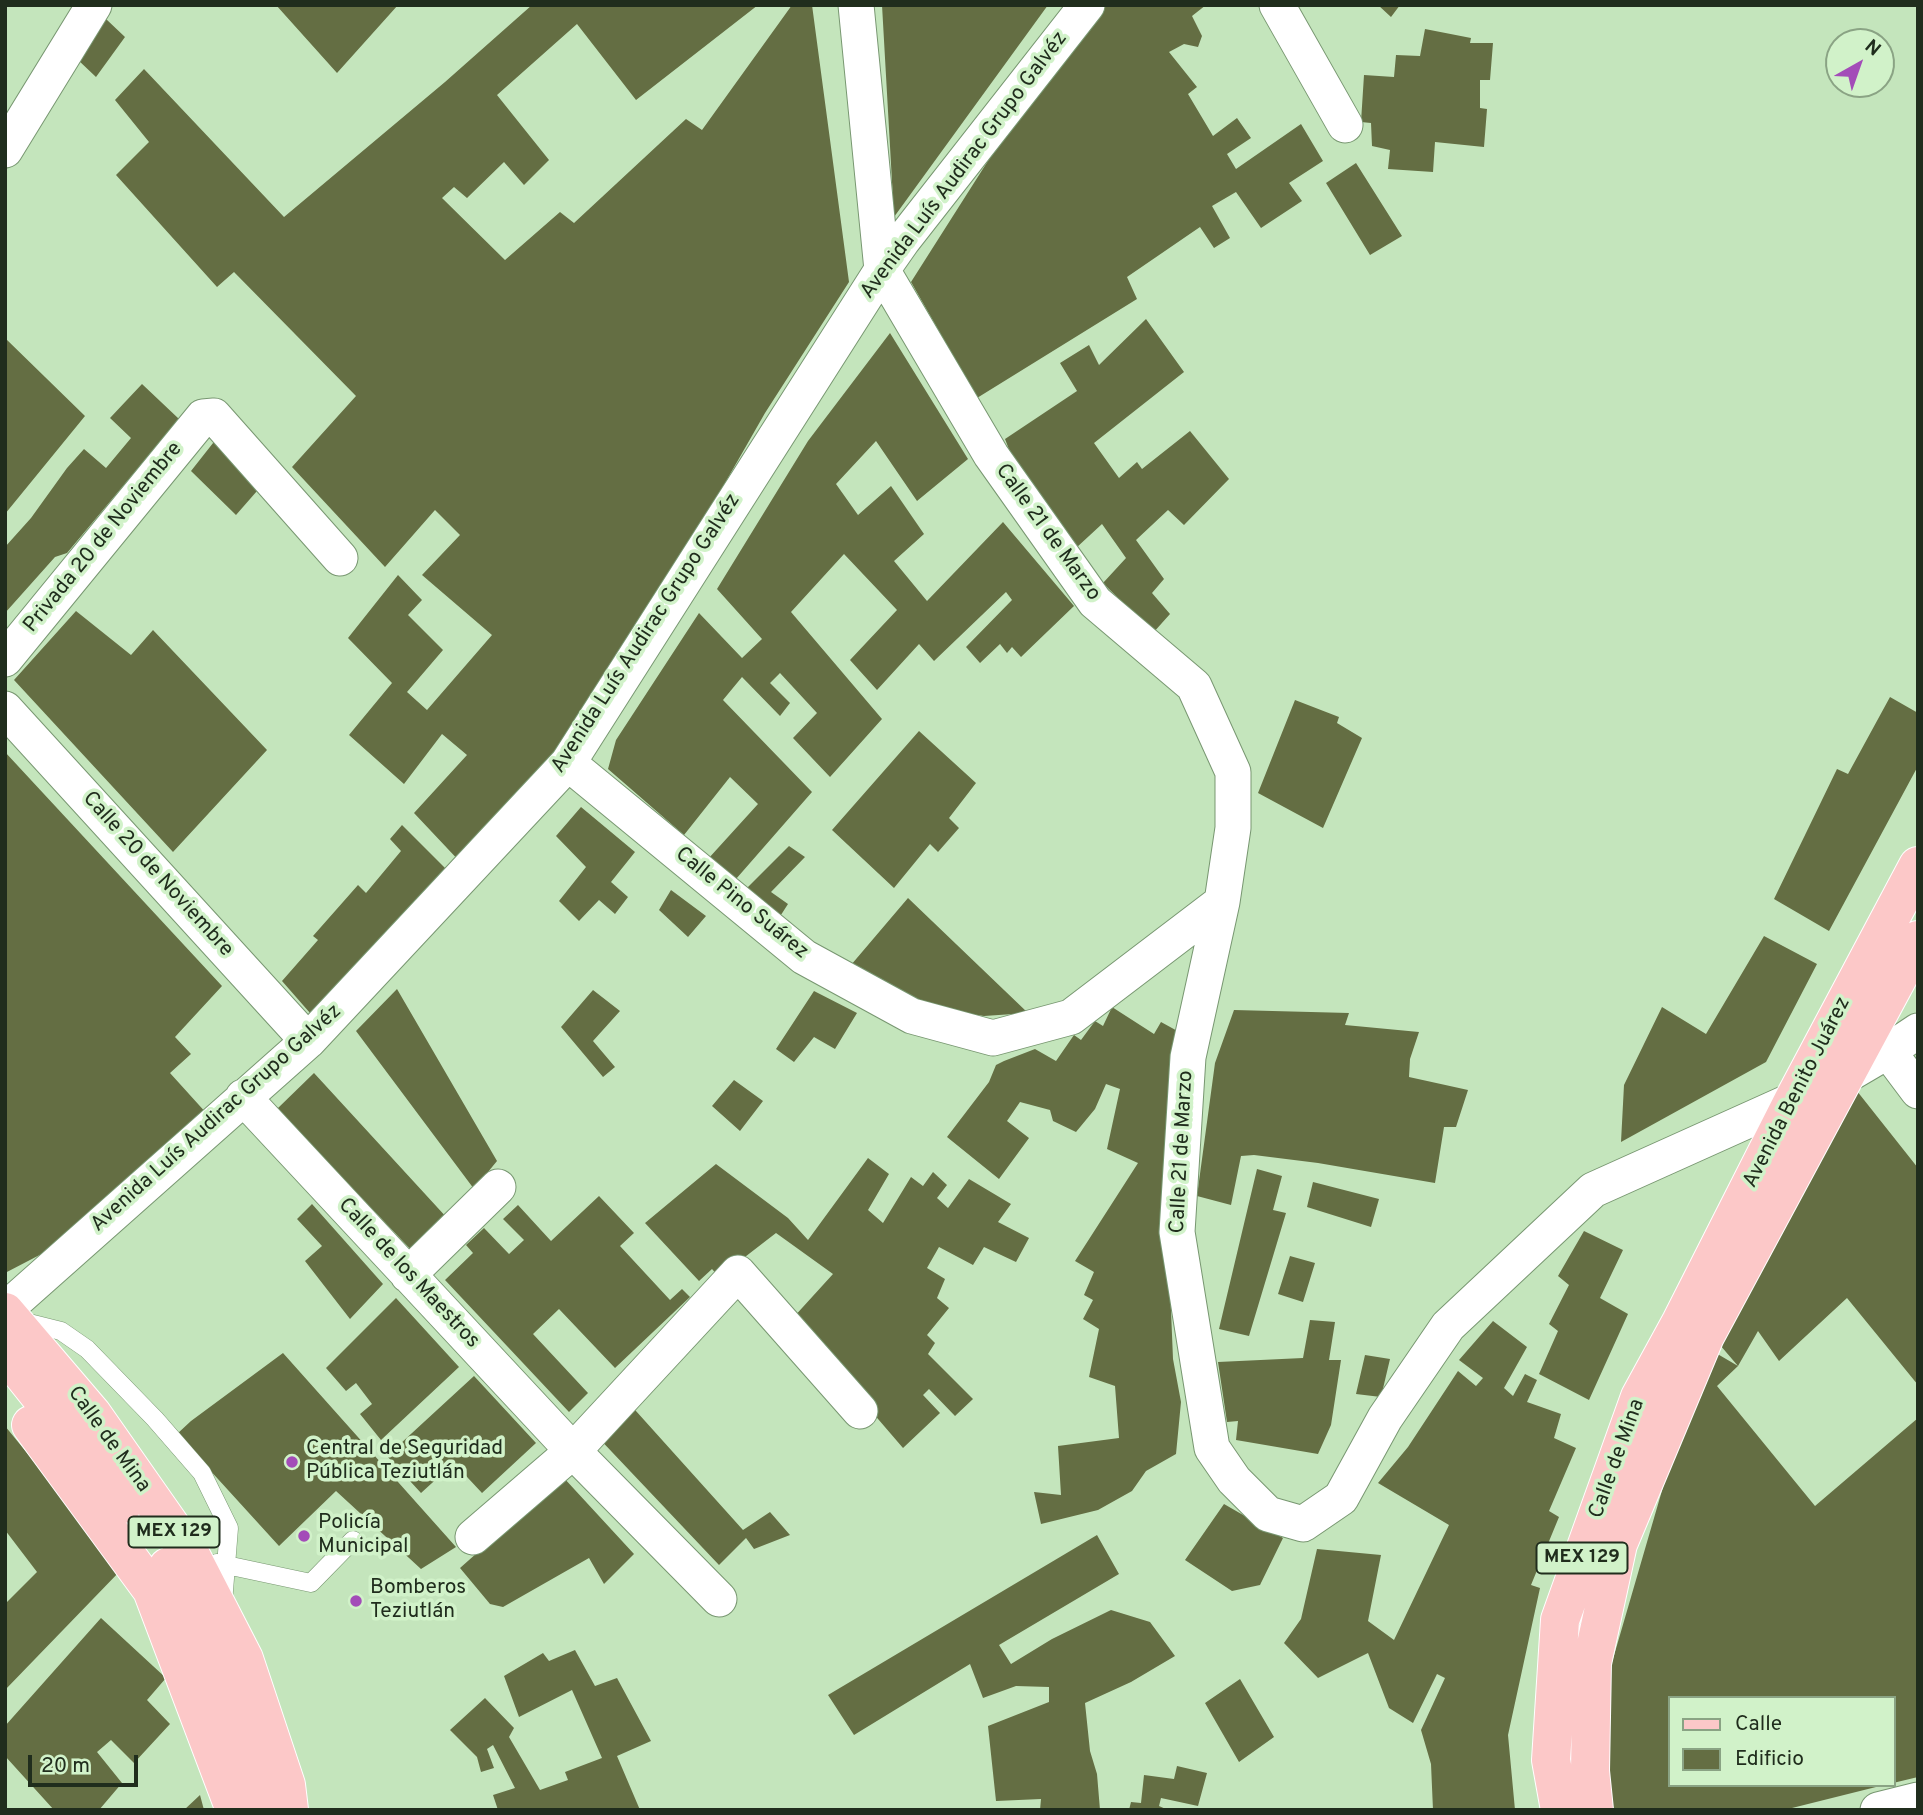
<!DOCTYPE html>
<html>
<head>
<meta charset="utf-8">
<style>
  body { margin:0 }
  #map { position:relative; width:1923px; height:1815px; overflow:hidden; background:#c4e5bc; font-family:Overpass,sans-serif }
  canvas { display:block }
  .frame { position:absolute; inset:0; border:7px solid #202d1d; pointer-events:none }
  .legend { position:absolute; left:1668px; top:1696px; width:228px; height:91px; box-sizing:border-box; background:#d1f2c9; border:2px solid #8aa384; margin:0; padding:9px 12px; list-style:none; font-size:21px; color:#202d1d }
  .legend li { display:flex; align-items:center; gap:14px; height:35px }
  .legend b { width:35px; border:2px solid #8aa384 }
  .north { position:absolute; left:1825px; top:28px; width:70px; height:70px; box-sizing:border-box; background:#d1f2c9; border:2px solid #8aa384; border-radius:50%; rotate:40deg; font-size:19px; font-weight:700; line-height:28px; text-align:center; color:#202d1d }
  .north::after { content:''; display:block; margin:auto; width:24px; height:32px; background:#a34cb8; clip-path:polygon(50% 0,100% 100%,50% 72%,0 100%) }
  .scale { position:absolute; left:28px; top:1755px; width:110px; height:32px; box-sizing:border-box; border:4px solid #202d1d; border-top:0; padding-left:9px; font-size:21px; line-height:24px; white-space:nowrap; color:#202d1d; -webkit-text-stroke:5px #d1f2c9; paint-order:stroke }
</style>
</head>
<body>
<div id="map">
<canvas width="1923" height="1815"></canvas>
<div class="frame"></div>
<ul class="legend">
<li><b style="height:9px;background:#fcc8c8"></b>Calle</li>
<li><b style="height:19px;background:#646e43"></b>Edificio</li>
</ul>
<div class="north">N</div>
<div class="scale">20 m</div>
</div>
<script>
const ctx = document.querySelector('canvas').getContext('2d');
ctx.lineJoin = 'round';
function fill(path, color) {
  ctx.fillStyle = color;
  ctx.fill(path, 'evenodd');
}
function poly(rows) {
  const path = new Path2D();
  for (const r of rows) {
    path.moveTo(r[0], r[1]);
    for (let i = 2; i < r.length; i += 2) path.lineTo(r[i], r[i + 1]);
  }
  return path;
}
function strokePath(path, color, width, dash) {
  ctx.strokeStyle = color;
  ctx.lineWidth = width;
  ctx.lineCap = dash ? 'butt' : 'round';
  ctx.setLineDash(dash || []);
  ctx.stroke(path);
}
function label(font, color, halo, rows, align = 'center') {
  ctx.font = font + ' Overpass,sans-serif';
  ctx.lineWidth = 7;
  ctx.setLineDash([]);
  ctx.textBaseline = 'middle';
  ctx.strokeStyle = halo;
  ctx.fillStyle = color;
  for (const [text, x, y, turn = 0] of rows) {
    ctx.save();
    ctx.translate(x, y);
    ctx.rotate((+turn || 0) * Math.PI / 180);
    ctx.textAlign = isNaN(turn) ? turn : align;
    if (halo) ctx.strokeText(text, 0, 0);
    ctx.fillText(text, 0, 0);
    ctx.restore();
  }
}
const building = poly([
  [276,5,398,5,337,73],
  [532,5,758,5,636,100,577,24,497,95,549,160,524,185,504,162,467,198,454,187,442,198,505,260,560,212,574,223,686,119,702,130,792,5,812,5,849,282,765,413,653,609,591,713,463,865,414,813,467,755,442,734,404,784,349,735,392,683,348,638,398,575,422,600,408,615,443,650,407,692,427,710,492,635,422,575,460,535,435,510,385,567,292,467,356,396,234,272,217,287,116,175,149,142,115,100,144,69,284,217,445,82],
  [882,5,1048,5,894,217],
  [1100,5,1206,5,1192,16,1202,36,1198,47,1184,44,1169,52,1197,87,1188,94,1213,136,1237,118,1251,138,1227,154,1236,169,1301,124,1323,161,1289,183,1302,201,1261,228,1236,192,1212,206,1230,238,1214,248,1200,227,1127,277,1137,299,977,398,911,282,1014,120],
  [1378,5,1400,5,1391,17],
  [106,19,125,37,96,77,77,59],
  [1425,29,1471,38,1470,43,1493,43,1490,80,1480,80,1480,108,1487,109,1484,147,1435,142,1433,172,1388,169,1390,150,1372,146,1371,123,1361,122,1364,75,1394,77,1396,55,1420,56],
  [1356,163,1402,236,1370,255,1326,183],
  [1146,319,1184,372,1094,443,1119,478,1137,462,1142,469,1190,431,1229,479,1184,525,1168,510,1136,540,1164,579,1152,593,1170,614,1153,633,1103,583,1126,558,1102,524,1076,548,1018,473,1005,439,1077,391,1060,363,1089,345,1099,365],
  [890,333,968,459,917,501,876,441,836,484,858,515,891,486,924,534,894,561,927,601,1003,522,1074,606,1021,657,1012,647,1007,653,1000,644,980,663,966,647,1012,600,1006,592,934,661,919,644,877,690,850,660,897,610,844,554,791,612,882,719,830,777,793,738,817,713,780,673,770,683,790,703,780,716,742,677,723,700,812,792,736,879,708,859,758,804,730,777,684,835,608,769,616,740,699,613,742,658,762,639,717,589,808,441],
  [5,338,85,416,5,514],
  [142,384,179,419,67,553,55,557,5,613,5,547,31,518,67,468,84,449,106,468,131,438,110,418],
  [217,438,264,483,236,515,191,471],
  [76,611,131,655,153,630,267,750,173,852,14,680],
  [1890,697,1918,713,1918,766,1829,931,1774,899,1837,769,1848,774],
  [1295,700,1339,717,1337,723,1362,738,1323,828,1258,793],
  [919,731,976,783,949,818,959,828,938,852,930,844,894,888,832,830],
  [5,752,222,986,175,1037,191,1054,170,1073,208,1115,53,1248,5,1273],
  [581,807,635,852,611,882,628,897,615,914,599,900,579,921,559,901,586,867,556,836],
  [402,825,451,874,317,1021,282,981,318,940,313,936,358,885,366,893,401,851,390,839],
  [789,846,805,857,771,892,788,904,779,918,744,891],
  [671,890,706,916,688,937,659,910],
  [908,898,1028,1013,984,1016,935,1009,851,965],
  [1764,936,1817,964,1766,1062,1621,1142,1624,1085,1662,1007,1706,1034],
  [397,989,497,1161,474,1189,356,1031],
  [593,990,620,1011,593,1041,615,1067,603,1077,561,1027],
  [814,991,857,1013,835,1049,814,1037,794,1062,776,1049],
  [1112,1007,1154,1034,1161,1022,1192,1039,1169,1262,1173,1359,1181,1402,1176,1454,1146,1471,1132,1491,1098,1510,1041,1524,1034,1492,1061,1495,1058,1446,1119,1438,1115,1386,1089,1377,1099,1329,1083,1319,1093,1300,1084,1295,1094,1272,1075,1261,1138,1163,1107,1149,1120,1089,1106,1084,1095,1109,1076,1132,1053,1121,1050,1110,1020,1102,1007,1121,1029,1138,999,1179,947,1137,989,1082,996,1065,1004,1061,1035,1049,1056,1061,1074,1035,1081,1040,1095,1021,1103,1026],
  [1234,1010,1349,1013,1345,1025,1419,1032,1410,1059,1409,1077,1468,1090,1456,1127,1444,1127,1435,1183,1318,1163,1254,1155,1241,1156,1231,1205,1197,1196,1215,1063],
  [314,1073,448,1219,416,1255,277,1109],
  [734,1080,763,1101,740,1131,712,1106],
  [1853,1086,1918,1168,1918,1385,1847,1298,1779,1361,1758,1331,1738,1366,1717,1386,1815,1506,1918,1418,1918,1777,1893,1783,1893,1698,1669,1698,1669,1785,1880,1786,1784,1810,1613,1810,1610,1800,1599,1707,1684,1415,1709,1349,1738,1366,1714,1338],
  [868,1158,889,1174,868,1210,883,1223,911,1177,923,1186,933,1172,947,1185,937,1198,948,1208,969,1179,1011,1204,998,1222,1029,1238,1016,1262,984,1247,973,1265,939,1247,927,1268,945,1279,937,1298,949,1308,927,1335,935,1343,928,1354,973,1399,955,1416,929,1389,923,1395,940,1413,903,1448,792,1319,833,1274,776,1233,719,1277,712,1269,699,1281,645,1223,716,1164,788,1218,808,1240],
  [1257,1169,1282,1176,1273,1210,1286,1213,1249,1336,1219,1329],
  [1313,1182,1379,1199,1371,1227,1307,1207],
  [599,1196,634,1233,620,1246,670,1300,682,1289,690,1297,615,1368,559,1309,533,1334,588,1393,569,1412,445,1280,473,1253,466,1245,484,1228,509,1254,524,1240,503,1219,518,1205,551,1241],
  [312,1204,383,1284,350,1319,305,1261,322,1246,297,1219],
  [1584,1231,1623,1250,1600,1298,1628,1314,1589,1400,1539,1374,1558,1331,1549,1324,1569,1285,1558,1276],
  [1290,1256,1315,1263,1303,1302,1278,1294],
  [396,1298,459,1367,381,1440,360,1414,372,1404,356,1383,346,1391,326,1368],
  [1310,1320,1335,1322,1329,1360,1341,1360,1331,1425,1318,1454,1236,1440,1238,1421,1227,1422,1218,1362,1303,1358],
  [1493,1321,1527,1347,1504,1388,1513,1396,1525,1374,1537,1380,1527,1402,1561,1414,1554,1438,1576,1448,1549,1511,1559,1517,1531,1585,1540,1588,1508,1735,1515,1810,1433,1810,1431,1764,1421,1730,1445,1678,1437,1674,1413,1723,1389,1708,1368,1653,1318,1678,1284,1643,1301,1619,1317,1549,1381,1555,1368,1621,1394,1640,1449,1525,1378,1483,1408,1447,1458,1371,1476,1386,1483,1378,1459,1360],
  [283,1353,456,1547,421,1569,336,1491,279,1546,177,1434,191,1421],
  [1365,1355,1390,1359,1381,1397,1356,1394],
  [474,1376,536,1443,482,1493,454,1463,421,1493,387,1456],
  [627,1401,743,1530,770,1512,790,1535,754,1549,746,1538,719,1565,594,1433],
  [5,1426,122,1569,5,1690,5,1604,37,1572,5,1530],
  [563,1477,634,1554,604,1584,589,1558,503,1607,490,1604,460,1568],
  [1224,1504,1283,1538,1260,1585,1232,1591,1185,1560],
  [1097,1535,1119,1574,999,1645,1011,1664,1052,1639,1111,1610,1150,1622,1175,1656,1131,1682,1085,1703,1090,1751,1097,1774,1100,1810,1040,1810,1041,1799,996,1801,988,1726,1049,1702,1049,1687,1016,1686,983,1698,970,1664,854,1735,828,1695],
  [101,1618,166,1678,147,1700,170,1724,134,1763,111,1740,97,1752,122,1783,99,1810,54,1810,5,1756,5,1726],
  [575,1650,595,1686,617,1678,651,1741,617,1756,640,1810,498,1810,493,1795,515,1788,493,1745,487,1749,494,1768,481,1772,477,1757,450,1730,485,1698,514,1728,509,1737,540,1790,568,1780,565,1772,602,1758,572,1690,519,1717,504,1676,543,1653,549,1661],
  [1240,1679,1274,1737,1239,1762,1205,1703],
  [1177,1766,1207,1773,1198,1806,1161,1798,1159,1806,1168,1810,1129,1810,1131,1802,1141,1803,1144,1775,1174,1779],
  [200,1795,204,1810,184,1810]
]);
const service = poly([
  [21,1321,61,1331,87,1349,155,1419,202,1473,229,1528,223,1603],
  [217,1563,311,1583,353,1540]
]);
const minor = poly([
  [856,5,882,270,991,455,1095,602,1194,686,1233,772,1233,828,1222,902,1188,1057,1177,1232,1212,1448,1234,1480,1268,1514,1303,1524,1341,1498,1385,1418,1448,1326,1593,1190,1842,1078,1888,1051,1918,1031],
  [1277,5,1345,125],
  [5,150,94,5],
  [5,659,203,417,214,416,340,558],
  [5,709,308,1041],
  [568,763,804,957,912,1016,993,1038,1071,1017,1222,902],
  [1888,1051,1918,1091],
  [243,1097,573,1451,719,1599],
  [408,1275,498,1187],
  [5,1310,308,1041,568,763,882,270,903,240,1087,5],
  [473,1537,573,1451,738,1273,860,1411],
  [1878,1810,1918,1800]
]);
const primary = poly([
  [5,1312,92,1414,190,1554,244,1659,286,1785,289,1810],
  [5,1352,96,1466,123,1504],
  [31,1425,152,1590,235,1810],
  [168,1567,172,1573,237,1722,258,1810],
  [1560,1810,1551,1760,1560,1620,1640,1397,1681,1322,1793,1101,1918,866],
  [1594,1810,1590,1771,1592,1663,1618,1544,1705,1336,1918,940]
]);
const markers = [
  [292,1462,7,"#a34cb8"],
  [304,1536,7,"#a34cb8"],
  [356,1601,7,"#a34cb8"]
];
const shields = [
  [174,1532,91],
  [1582,1558,91]
];
const shieldNames = [
  ["MEX 129",174,1532],
  ["MEX 129",1582,1558]
];
const streetNames = [
  ["Avenida Luís Audirac Grupo Galvéz",965,166,-53],
  ["Calle 21 de Marzo",1047,533,54],
  ["Privada 20 de Noviembre",104,538,-51],
  ["Avenida Luís Audirac Grupo Galvéz",647,634,-57],
  ["Calle 20 de Noviembre",157,875,48],
  ["Calle Pino Suárez",741,904,39],
  ["Avenida Benito Juárez",1798,1093,-63],
  ["Avenida Luís Audirac Grupo Galvéz",217,1119,-42],
  ["Calle 21 de Marzo",1183,1152,-87],
  ["Calle de los Maestros",408,1274,47],
  ["Calle de Mina",108,1440,54],
  ["Calle de Mina",1618,1459,-70]
];
const poiNames = [
  ["Central de Seguridad",306,1450],
  ["Pública Teziutlán",306,1474],
  ["Policía",318,1524],
  ["Municipal",318,1548],
  ["Bomberos",370,1589],
  ["Teziutlán",370,1613]
];
fill(building, '#646e43');
strokePath(service, '#789771', 19);
strokePath(minor, '#789771', 37);
strokePath(primary, '#fff', 40);
strokePath(service, '#fff', 18);
strokePath(minor, '#fff', 35);
strokePath(primary, '#fcc8c8', 38);
for (const [x, y, r, color] of markers) {
  const dot = new Path2D();
  dot.arc(x, y, r, 0, 2 * Math.PI);
  ctx.fillStyle = color;
  ctx.fill(dot);
  strokePath(dot, '#d1f2c9', 2.5);
}
for (const [x, y, w] of shields) {
  const box = new Path2D();
  box.roundRect(x - w / 2, y - 15.5, w, 31, 5);
  ctx.fillStyle = '#d1f2c9';
  ctx.fill(box);
  strokePath(box, '#202d1d', 2);
}
label('bold 19px', '#202d1d', null, shieldNames);
label('21px', '#202d1d', '#d1f2c9', streetNames);
label('21px', '#202d1d', '#d1f2c9', poiNames, 'left');
</script>
</body>
</html>
